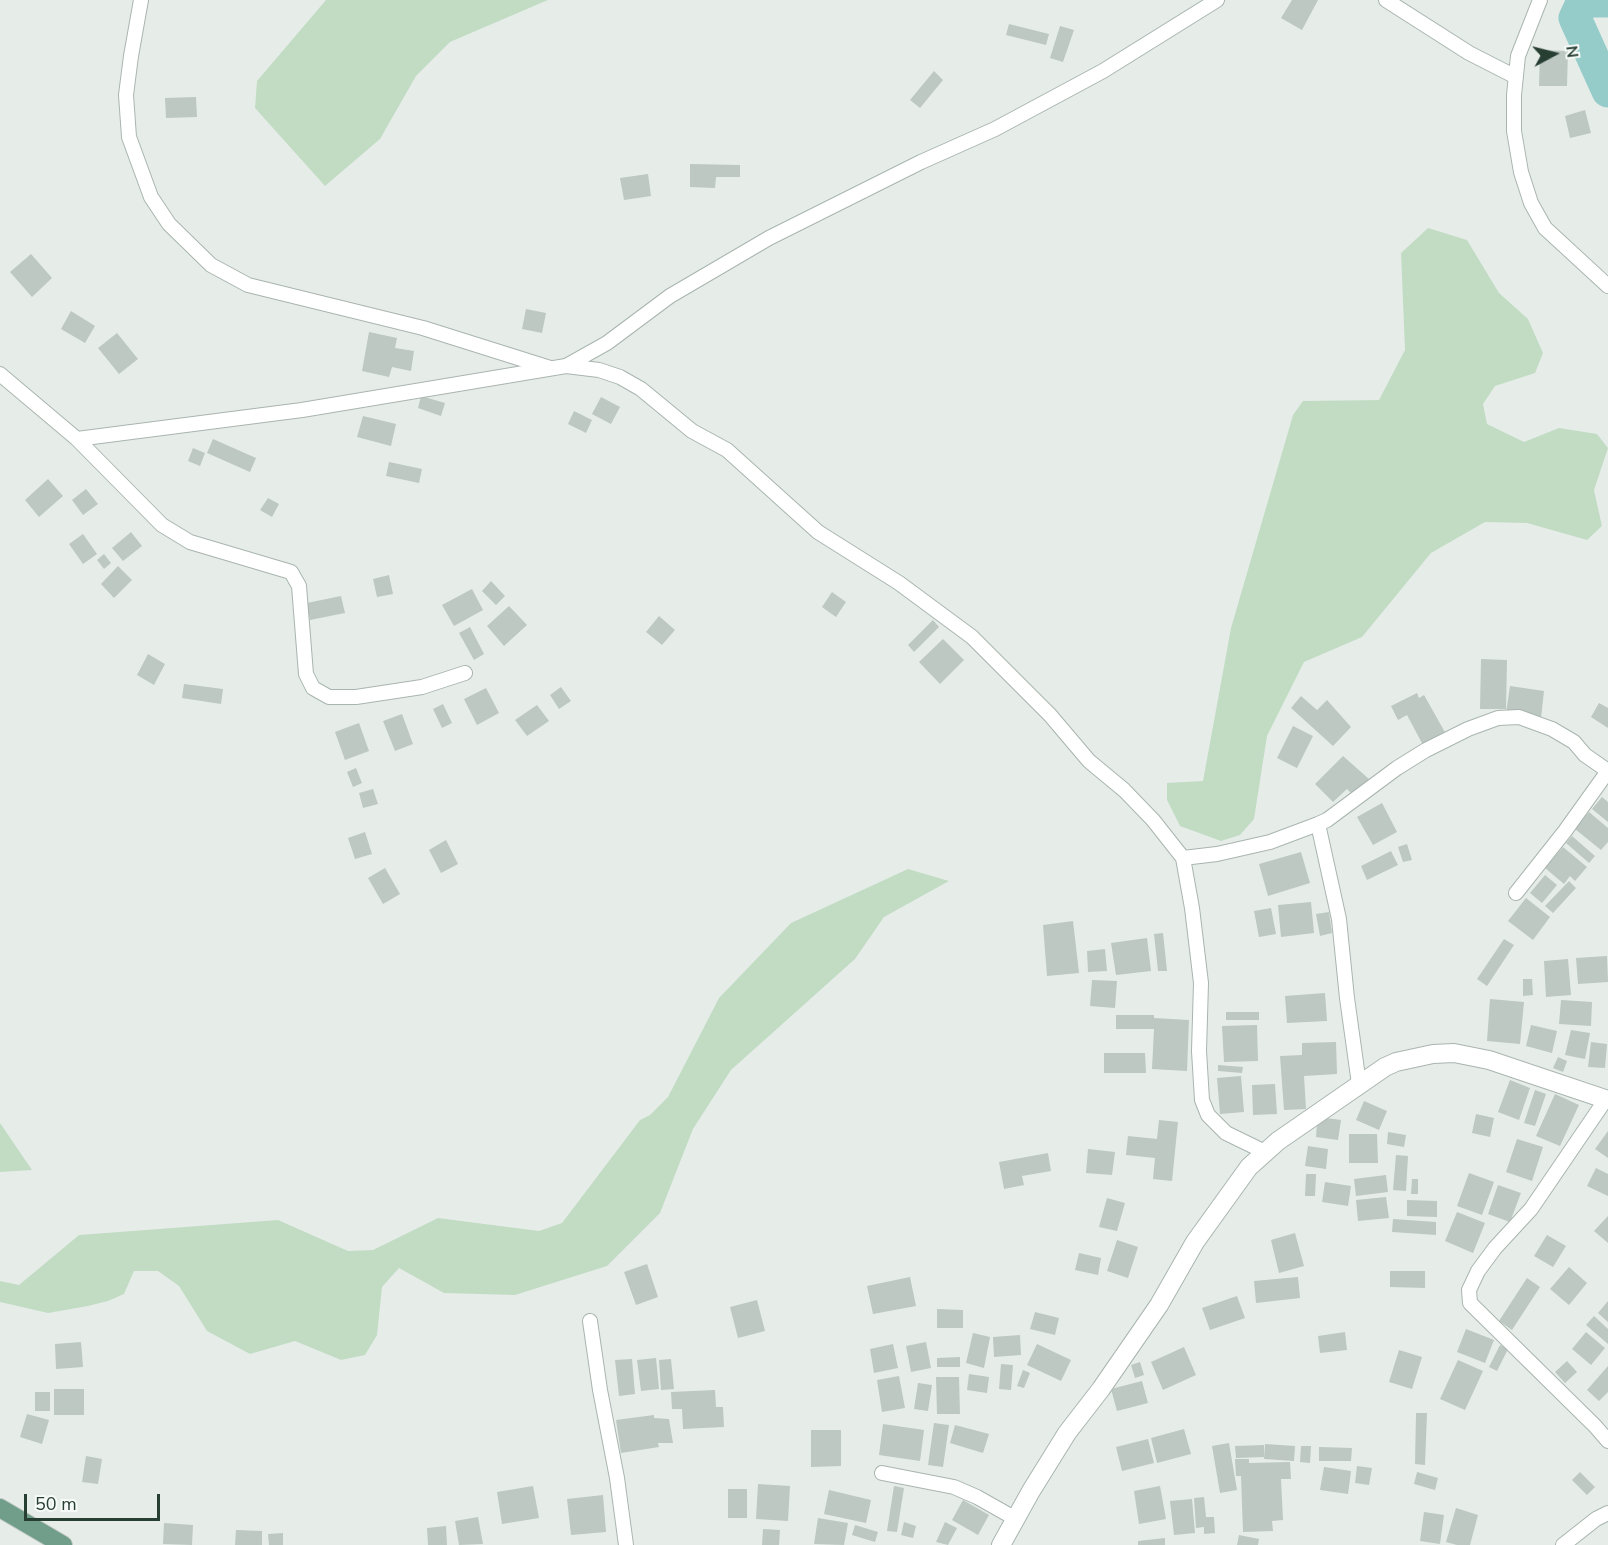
<!DOCTYPE html>
<html>
<head>
<meta charset="utf-8">
<style>
  body { margin:0 }
  #map { position:relative; width:1608px; height:1545px; overflow:hidden; background:#e6ede9; font-family:"Nunito Sans",sans-serif }
  canvas { display:block }
  .north { position:absolute; left:1524px; top:24px; width:60px; height:60px; -webkit-text-stroke:4px #f6faf8; paint-order:stroke; rotate:83deg; font-size:16px; font-weight:700; line-height:24px; text-align:center; color:#273e33 }
  .north::after { content:''; display:block; margin:auto; width:21px; height:27px; background:#273e33; clip-path:polygon(50% 0,100% 100%,50% 72%,0 100%) }
  .scale { position:absolute; left:24px; top:1494px; width:136px; height:27px; box-sizing:border-box; border:3px solid #273e33; border-top:0; padding-left:8px; font-size:18px; line-height:21px; white-space:nowrap; color:#273e33; -webkit-text-stroke:4px #f6faf8; paint-order:stroke }
</style>
</head>
<body>
<div id="map">
<canvas width="1608" height="1545"></canvas>
<div class="north">N</div>
<div class="scale">50 m</div>
</div>
<script>
const ctx = document.querySelector('canvas').getContext('2d');
ctx.lineJoin = 'round';
function fill(path, color) {
  ctx.fillStyle = color;
  ctx.fill(path, 'evenodd');
}
function poly(rows) {
  const path = new Path2D();
  for (const r of rows) {
    path.moveTo(r[0], r[1]);
    for (let i = 2; i < r.length; i += 2) path.lineTo(r[i], r[i + 1]);
  }
  return path;
}
function strokePath(path, color, width, dash) {
  ctx.strokeStyle = color;
  ctx.lineWidth = width;
  ctx.lineCap = dash ? 'butt' : 'round';
  ctx.setLineDash(dash || []);
  ctx.stroke(path);
}
const green = poly([
  [326,0,548,0,450,42,416,76,380,139,325,186,255,108,257,81],
  [1428,228,1467,240,1499,293,1528,319,1543,353,1535,373,1495,386,1483,404,1487,424,1524,442,1559,428,1597,434,1608,448,1594,490,1602,526,1587,540,1527,523,1485,522,1431,553,1362,637,1304,662,1267,736,1254,819,1240,835,1221,841,1180,826,1167,800,1167,783,1203,781,1231,628,1293,415,1303,401,1379,400,1405,350,1401,253],
  [908,869,949,881,884,917,855,959,731,1070,693,1129,660,1213,607,1266,515,1295,444,1293,399,1268,382,1287,377,1335,365,1355,341,1360,295,1341,250,1354,207,1331,179,1286,158,1271,134,1271,124,1294,108,1301,88,1306,48,1313,0,1302,0,1281,19,1285,79,1235,278,1220,348,1251,373,1250,438,1218,539,1231,562,1223,640,1120,650,1115,668,1097,719,998,791,923],
  [0,1123,32,1170,0,1172]
]);
const river = poly([
  [1608,1,1583,1,1575,18,1608,91]
]);
const building = poly([
  [1292,0,1318,0,1302,30,1281,18],
  [1009,24,1049,34,1046,45,1006,35],
  [1060,26,1074,30,1063,62,1050,58],
  [1540,50,1568,51,1567,86,1539,86],
  [934,71,943,80,920,108,910,100],
  [196,97,197,117,166,118,165,98],
  [1585,110,1591,133,1570,138,1565,116],
  [690,164,740,165,740,177,716,177,715,188,690,187],
  [648,174,651,196,624,200,620,178],
  [31,254,52,278,32,297,10,272],
  [526,309,546,313,542,333,522,329],
  [71,311,95,326,85,343,61,329],
  [369,332,397,338,395,348,414,351,411,371,392,367,389,377,362,371],
  [117,333,138,359,119,374,98,348],
  [421,396,445,403,441,416,418,408],
  [601,397,620,407,611,424,592,414],
  [574,411,592,420,586,433,568,424],
  [363,416,396,424,391,446,357,437],
  [213,439,256,458,250,472,207,453],
  [193,448,205,453,200,466,188,461],
  [389,462,422,469,419,483,386,476],
  [48,479,63,496,39,517,25,500],
  [86,489,98,504,83,515,72,500],
  [268,498,279,504,272,517,260,510],
  [131,532,142,546,123,561,112,548],
  [83,534,97,554,83,564,69,544],
  [104,554,111,563,104,569,97,560],
  [118,566,132,580,114,598,101,584],
  [389,575,393,594,377,597,373,579],
  [491,581,505,596,496,605,482,591],
  [472,589,483,610,454,626,442,605],
  [832,592,846,602,836,617,822,607],
  [341,596,345,613,310,620,307,603],
  [509,606,527,625,504,646,487,626],
  [659,616,675,630,662,645,646,632],
  [933,620,939,627,914,652,908,645],
  [470,627,484,654,474,660,459,633],
  [943,639,964,660,940,684,919,662],
  [148,654,165,664,154,685,137,675],
  [1481,659,1507,660,1506,709,1480,709],
  [184,684,223,689,221,704,182,698],
  [1510,686,1544,691,1541,718,1506,713],
  [561,687,571,701,559,709,550,695],
  [486,688,499,713,477,725,464,699],
  [1417,693,1419,698,1424,695,1446,734,1424,747,1407,715,1398,720,1391,706],
  [1301,696,1317,710,1327,700,1351,727,1333,746,1291,708],
  [1599,703,1608,708,1608,728,1591,717],
  [443,704,452,723,442,728,433,709],
  [537,705,549,721,527,736,515,720],
  [402,714,413,744,395,751,383,721],
  [359,723,369,751,345,760,335,732],
  [1293,726,1313,736,1297,768,1277,758],
  [1343,756,1369,779,1353,795,1347,789,1333,802,1315,784],
  [356,768,362,783,353,787,347,772],
  [373,789,378,804,363,808,359,793],
  [1602,797,1608,802,1608,822,1592,809],
  [1382,803,1397,832,1373,845,1357,817],
  [1589,812,1608,828,1608,842,1601,850,1575,829],
  [365,832,372,854,355,859,348,838],
  [1572,836,1595,856,1589,863,1566,843],
  [446,840,458,864,441,873,429,850],
  [1407,844,1412,860,1403,862,1398,847],
  [1563,847,1587,867,1575,881,1570,876,1564,884,1545,868],
  [1391,851,1398,865,1367,880,1361,866],
  [1301,852,1310,883,1268,896,1259,864],
  [385,868,400,894,383,904,368,878],
  [1545,875,1557,885,1542,903,1530,893],
  [1569,881,1576,888,1553,913,1545,906],
  [1526,898,1550,917,1533,940,1508,921],
  [1311,902,1314,933,1281,937,1278,905],
  [1271,908,1276,934,1259,937,1254,911],
  [1329,912,1332,933,1320,936,1316,914],
  [1073,921,1079,973,1047,976,1043,925],
  [1163,933,1167,971,1158,971,1154,934],
  [1147,938,1151,971,1116,975,1111,943],
  [1504,939,1514,945,1487,986,1477,979],
  [1105,949,1107,971,1088,972,1087,951],
  [1607,956,1608,982,1578,984,1576,958],
  [1568,959,1571,995,1546,997,1544,961],
  [1523,979,1532,979,1533,995,1523,996],
  [1092,980,1117,981,1115,1008,1090,1006],
  [1325,993,1327,1021,1287,1023,1285,996],
  [1490,999,1524,1002,1520,1044,1487,1041],
  [1561,1000,1592,1002,1591,1026,1559,1024],
  [1226,1012,1259,1012,1259,1020,1226,1020],
  [1116,1015,1154,1015,1154,1018,1189,1020,1187,1071,1152,1069,1154,1029,1116,1029],
  [1257,1025,1258,1061,1224,1062,1222,1026],
  [1531,1025,1557,1031,1552,1053,1526,1046],
  [1571,1030,1590,1033,1585,1059,1565,1055],
  [1336,1042,1337,1074,1304,1076,1306,1109,1284,1110,1280,1056,1302,1055,1302,1043],
  [1591,1042,1607,1044,1605,1068,1588,1067],
  [1104,1053,1145,1053,1146,1073,1104,1073],
  [1558,1057,1567,1061,1563,1072,1553,1068],
  [1218,1065,1243,1067,1242,1073,1218,1071],
  [1241,1076,1244,1112,1220,1114,1217,1078],
  [1510,1080,1530,1088,1519,1120,1498,1112],
  [1275,1084,1277,1114,1253,1115,1252,1085],
  [1535,1090,1546,1094,1535,1126,1524,1123],
  [1555,1094,1579,1105,1560,1146,1536,1136],
  [1364,1101,1387,1111,1379,1130,1356,1120],
  [1476,1114,1494,1118,1490,1137,1472,1133],
  [1326,1118,1341,1120,1338,1140,1316,1137,1317,1124],
  [1159,1120,1178,1122,1172,1181,1153,1179,1155,1158,1126,1155,1128,1136,1157,1139],
  [1608,1131,1608,1158,1595,1149],
  [1388,1132,1406,1135,1404,1147,1387,1144],
  [1349,1134,1377,1134,1378,1163,1349,1163],
  [1517,1139,1543,1147,1532,1181,1506,1172],
  [1308,1146,1328,1149,1326,1169,1305,1166],
  [1088,1149,1115,1152,1112,1175,1086,1173],
  [1048,1153,1051,1171,1022,1176,1024,1185,1004,1189,999,1162],
  [1396,1155,1408,1156,1406,1191,1393,1190],
  [1596,1168,1608,1174,1608,1196,1587,1186],
  [1469,1173,1494,1182,1482,1215,1457,1206],
  [1306,1174,1316,1174,1315,1196,1305,1196],
  [1386,1175,1388,1192,1356,1196,1354,1179],
  [1412,1179,1418,1179,1418,1194,1411,1194],
  [1325,1182,1351,1186,1348,1206,1322,1202],
  [1498,1185,1521,1193,1510,1222,1488,1214],
  [1386,1197,1389,1218,1358,1221,1356,1200],
  [1107,1198,1125,1203,1117,1231,1099,1227],
  [1407,1200,1437,1201,1437,1217,1407,1216],
  [1457,1212,1485,1223,1473,1253,1445,1241],
  [1608,1216,1608,1243,1594,1231],
  [1393,1219,1436,1222,1436,1235,1392,1232],
  [1295,1233,1304,1266,1279,1273,1271,1240],
  [1547,1235,1566,1246,1553,1267,1534,1256],
  [1117,1240,1138,1247,1128,1278,1107,1271],
  [1079,1253,1101,1258,1098,1275,1075,1270],
  [647,1264,658,1297,636,1305,624,1272],
  [1569,1267,1587,1283,1569,1305,1550,1289],
  [1390,1271,1425,1271,1425,1288,1390,1287],
  [910,1277,916,1306,873,1314,867,1286],
  [1298,1277,1300,1298,1256,1303,1254,1281],
  [1527,1278,1540,1287,1512,1330,1499,1321],
  [1237,1296,1245,1318,1210,1330,1202,1308],
  [757,1300,765,1331,738,1338,730,1307],
  [1608,1301,1608,1322,1598,1313],
  [937,1309,963,1310,963,1328,937,1328],
  [1035,1312,1059,1318,1055,1335,1030,1329],
  [1594,1316,1608,1329,1608,1344,1586,1325],
  [1466,1329,1494,1340,1485,1363,1457,1352],
  [1345,1332,1347,1350,1320,1353,1318,1336],
  [1586,1332,1605,1348,1591,1365,1572,1349],
  [973,1333,990,1337,984,1368,966,1363],
  [1020,1335,1021,1355,994,1357,993,1337],
  [81,1342,83,1367,56,1369,55,1344],
  [926,1342,931,1368,911,1372,906,1346],
  [893,1344,898,1368,874,1373,870,1349],
  [1037,1344,1071,1360,1061,1381,1027,1365],
  [1500,1345,1508,1349,1497,1371,1489,1367],
  [1184,1347,1196,1375,1163,1390,1151,1362],
  [1399,1350,1422,1357,1412,1389,1389,1382],
  [960,1357,960,1367,937,1367,937,1358],
  [656,1358,659,1389,641,1391,637,1360],
  [632,1359,635,1394,619,1396,615,1360],
  [671,1359,674,1389,661,1390,659,1360],
  [1458,1360,1483,1371,1465,1410,1440,1399],
  [1567,1361,1577,1372,1565,1383,1555,1372],
  [1140,1362,1144,1375,1135,1378,1131,1365],
  [1001,1364,1013,1365,1011,1390,999,1389],
  [1608,1366,1608,1392,1599,1401,1587,1390],
  [1023,1370,1030,1373,1024,1388,1017,1386],
  [969,1374,989,1377,987,1393,967,1390],
  [899,1376,905,1408,882,1412,877,1380],
  [936,1377,959,1377,960,1414,937,1414],
  [1142,1381,1148,1403,1117,1411,1111,1389],
  [918,1383,932,1385,928,1411,914,1409],
  [54,1389,84,1389,84,1415,54,1415],
  [715,1390,716,1407,723,1407,724,1427,683,1429,682,1409,672,1409,671,1392],
  [35,1392,50,1392,50,1411,35,1411],
  [1416,1413,1427,1413,1425,1465,1415,1464],
  [27,1414,49,1420,42,1444,20,1437],
  [654,1415,654,1418,669,1419,673,1443,658,1443,659,1447,621,1453,616,1420],
  [934,1423,949,1425,943,1467,928,1465],
  [883,1424,924,1430,920,1461,879,1455],
  [955,1425,989,1434,983,1453,950,1443],
  [1184,1429,1191,1454,1157,1463,1151,1438],
  [811,1430,841,1430,841,1466,811,1467],
  [1148,1439,1154,1463,1122,1471,1116,1447],
  [1229,1443,1237,1490,1220,1493,1212,1446],
  [1265,1444,1295,1446,1294,1461,1264,1459],
  [1264,1445,1264,1457,1236,1458,1235,1446],
  [1301,1446,1311,1446,1310,1463,1300,1462],
  [1319,1447,1352,1448,1351,1461,1319,1461],
  [86,1456,102,1459,98,1484,82,1482],
  [1235,1459,1249,1459,1249,1463,1290,1462,1291,1479,1281,1479,1283,1520,1272,1521,1273,1531,1243,1532,1241,1476,1236,1476],
  [1357,1466,1372,1468,1369,1485,1355,1483],
  [1324,1467,1351,1471,1348,1494,1320,1490],
  [1417,1472,1438,1478,1435,1490,1414,1484],
  [1580,1472,1595,1487,1587,1495,1572,1480],
  [758,1484,790,1486,788,1521,756,1519],
  [533,1486,539,1518,502,1524,497,1492],
  [894,1486,904,1488,897,1532,887,1531],
  [1160,1486,1166,1519,1139,1524,1134,1491],
  [728,1489,747,1489,747,1518,728,1518],
  [829,1490,871,1500,866,1523,824,1514],
  [603,1495,606,1532,571,1535,567,1499],
  [1204,1497,1206,1517,1214,1517,1215,1533,1204,1534,1204,1527,1196,1528,1194,1498],
  [1192,1499,1195,1533,1174,1535,1170,1501],
  [963,1500,989,1515,978,1535,952,1520],
  [1456,1508,1478,1515,1470,1545,1457,1545,1446,1542],
  [1424,1512,1444,1515,1440,1544,1420,1541],
  [478,1517,483,1544,459,1545,455,1521],
  [818,1518,848,1523,844,1545,814,1544],
  [904,1522,916,1526,913,1538,901,1535],
  [945,1522,957,1528,948,1545,936,1542],
  [164,1523,193,1525,192,1545,163,1544],
  [855,1525,878,1532,875,1542,852,1535],
  [446,1526,447,1545,428,1545,427,1528],
  [763,1529,780,1530,779,1545,762,1545],
  [236,1530,262,1531,262,1545,235,1545],
  [283,1533,283,1545,269,1545,268,1534],
  [1239,1535,1259,1539,1258,1545,1237,1545],
  [1165,1538,1165,1545,1138,1545,1138,1541]
]);
const minor = poly([
  [141,0,131,56,126,95,129,137,151,197,169,224,211,265,248,285,423,328,550,368],
  [1386,0,1469,53,1516,77],
  [1540,0,1518,56,1514,95,1514,131,1521,172,1531,203,1545,228,1608,286],
  [566,366,599,370,620,377,641,389,692,431,727,450,818,532,899,583,972,637,1050,715,1089,761,1124,790,1153,820,1183,858,1192,908,1201,983,1199,1051,1202,1100,1208,1115,1226,1133,1265,1152],
  [0,374,77,439,302,410,566,366,607,343,670,296,769,238,921,162,995,129,1103,71,1217,0],
  [77,439,162,525,190,542,291,572,299,586,306,674,313,688,329,697,356,697,422,687,465,673],
  [1318,824,1339,919,1347,998,1359,1084],
  [1183,858,1217,854,1270,842,1318,824,1327,820,1397,768,1426,750,1468,729,1498,718,1519,717,1552,729,1574,742,1585,755,1608,771],
  [1516,893,1565,831,1608,771],
  [1606,1099,1531,1209,1495,1248,1478,1271,1469,1290,1470,1303,1595,1426,1608,1441],
  [590,1321,600,1390,617,1478,626,1545],
  [882,1473,954,1487,977,1497,1016,1519],
  [1563,1545,1596,1519,1608,1513]
]);
const tertiary = poly([
  [1001,1545,1031,1491,1067,1433,1101,1389,1159,1305,1195,1242,1249,1167,1278,1141,1385,1067,1396,1062,1433,1054,1454,1053,1489,1060,1608,1100]
]);
const primary = poly([
  [0,1508,63,1545]
]);
fill(green, '#c2dcc4');
strokePath(river, '#95ccca', 33);
fill(building, '#bcc8c1');
strokePath(minor, '#a9b5af', 16);
strokePath(tertiary, '#a9b5af', 20);
strokePath(primary, '#c3c9c6', 20);
strokePath(minor, '#fff', 14);
strokePath(tertiary, '#fff', 18);
strokePath(primary, '#709e8a', 18);
</script>
</body>
</html>
